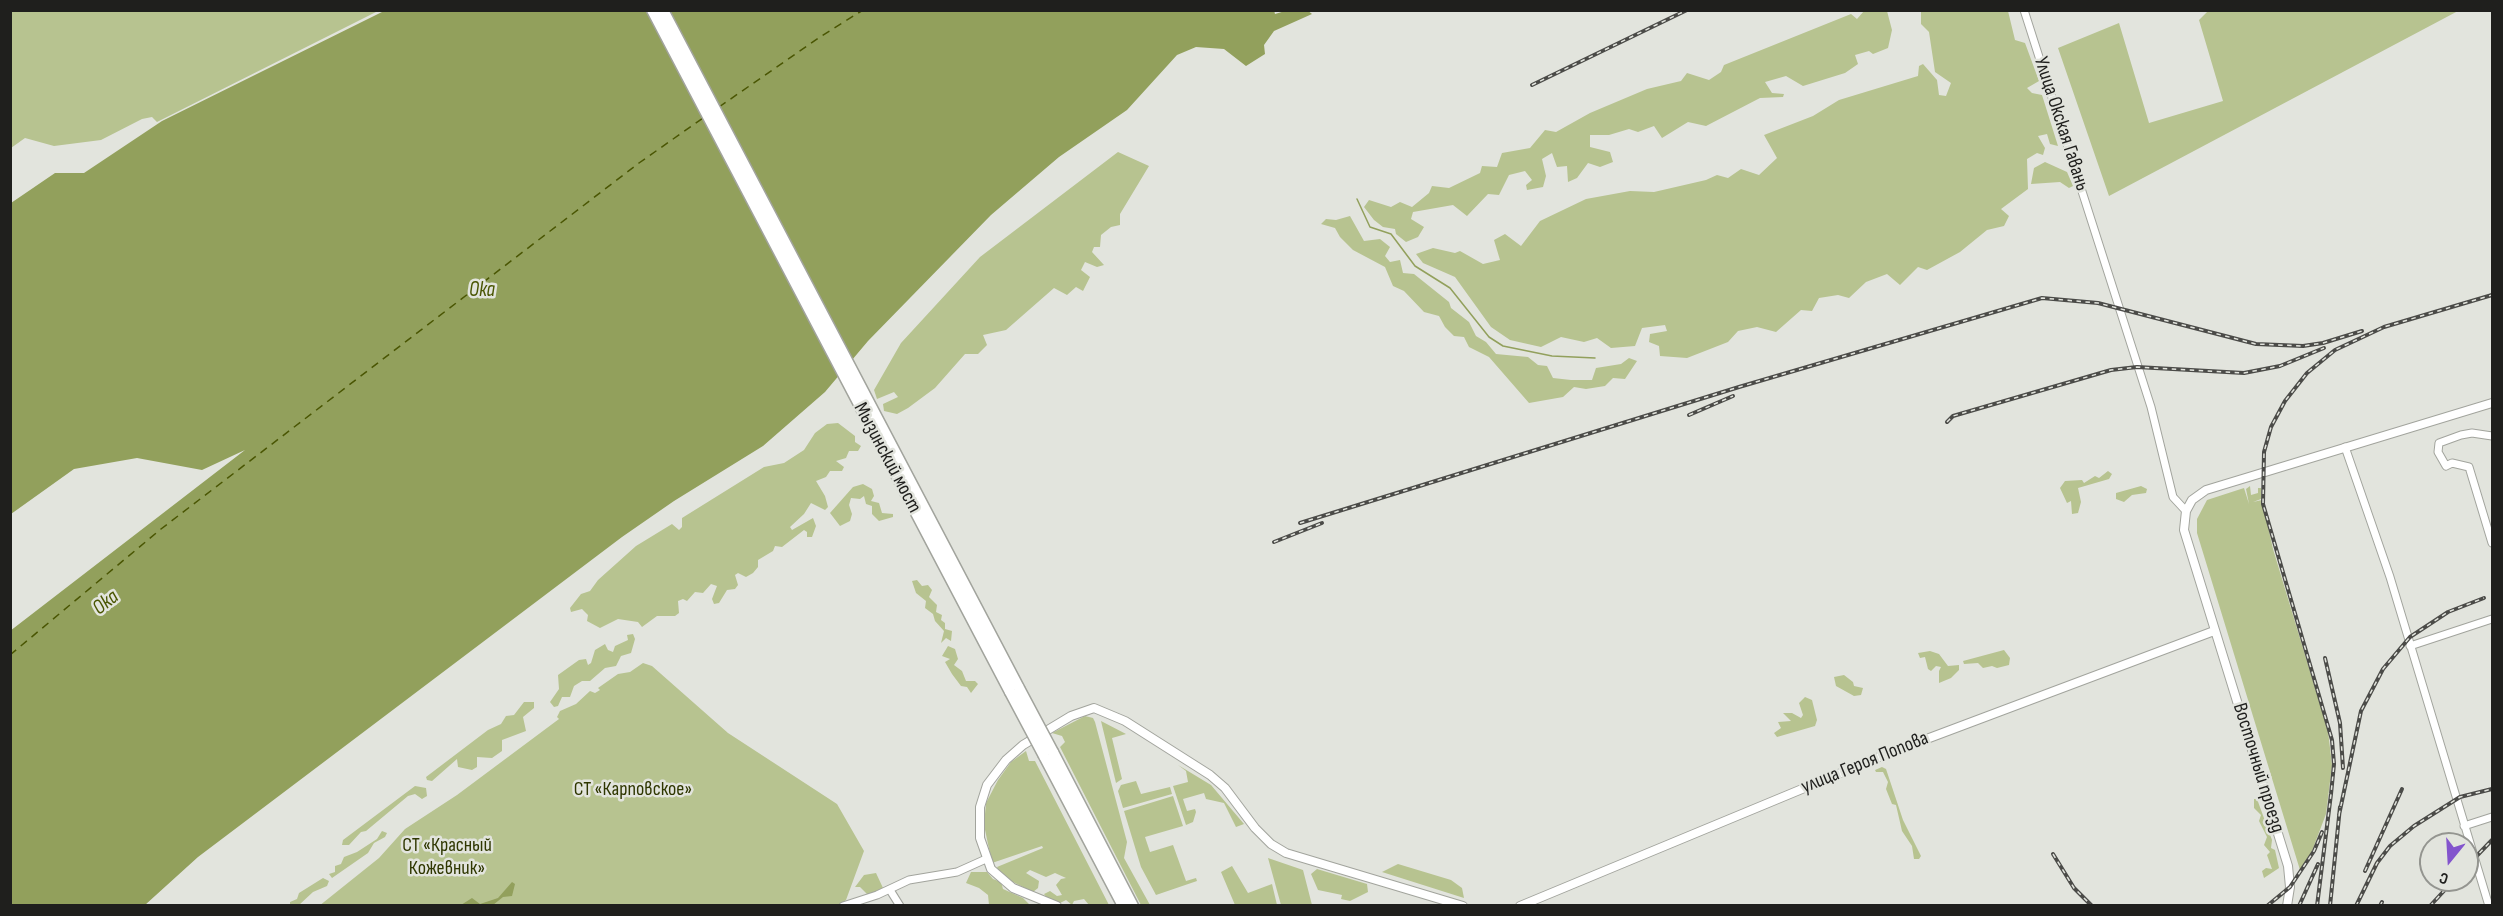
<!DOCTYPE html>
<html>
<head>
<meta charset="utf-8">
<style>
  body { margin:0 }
  #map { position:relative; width:2503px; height:916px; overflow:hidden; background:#e2e4dd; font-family:"Sofia Sans Condensed",sans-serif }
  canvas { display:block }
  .frame { position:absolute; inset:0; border:12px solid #1f1f1d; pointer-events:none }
  .north { position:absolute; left:2419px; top:832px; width:60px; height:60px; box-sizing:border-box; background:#e2e4dd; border:2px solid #949590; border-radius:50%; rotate:198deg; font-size:16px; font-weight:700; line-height:24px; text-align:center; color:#1f1f1d }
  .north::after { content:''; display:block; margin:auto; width:21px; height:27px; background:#8354cd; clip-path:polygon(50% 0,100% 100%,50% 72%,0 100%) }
</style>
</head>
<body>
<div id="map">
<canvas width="2503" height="916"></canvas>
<div class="frame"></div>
<div class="north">С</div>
</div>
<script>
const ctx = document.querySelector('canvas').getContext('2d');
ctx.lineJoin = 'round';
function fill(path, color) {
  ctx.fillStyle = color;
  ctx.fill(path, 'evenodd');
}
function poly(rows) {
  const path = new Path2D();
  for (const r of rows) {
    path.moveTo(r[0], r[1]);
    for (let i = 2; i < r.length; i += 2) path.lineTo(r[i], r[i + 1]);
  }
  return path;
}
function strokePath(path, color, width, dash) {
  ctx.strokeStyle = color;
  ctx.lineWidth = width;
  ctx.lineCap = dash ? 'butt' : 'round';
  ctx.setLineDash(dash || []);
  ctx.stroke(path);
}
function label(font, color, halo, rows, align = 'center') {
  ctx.font = font + ' "Sofia Sans Condensed",sans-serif';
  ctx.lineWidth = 5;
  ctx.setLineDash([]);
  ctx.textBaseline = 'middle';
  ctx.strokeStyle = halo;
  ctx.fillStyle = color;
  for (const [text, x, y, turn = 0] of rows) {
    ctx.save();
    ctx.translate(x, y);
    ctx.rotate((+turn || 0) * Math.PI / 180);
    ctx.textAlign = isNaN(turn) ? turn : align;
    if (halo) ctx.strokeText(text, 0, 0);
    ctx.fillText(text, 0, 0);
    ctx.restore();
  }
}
const green = poly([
  [11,10,378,10,378,11,157,122,152,117,142,119,101,140,54,146,25,138,11,148],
  [2209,10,2458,10,2458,11,2109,196,2058,48,2119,23,2149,123,2223,101,2199,20],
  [1864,11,1887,11,1892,30,1888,48,1873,54,1869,51,1855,55,1858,64,1845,73,1803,86,1786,76,1765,82,1772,93,1784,94,1783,97,1760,98,1706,126,1688,122,1662,138,1654,126,1638,132,1629,129,1609,135,1590,135,1590,147,1610,152,1613,162,1600,167,1588,163,1577,178,1568,182,1567,166,1557,167,1552,153,1542,159,1546,176,1543,187,1527,190,1526,185,1532,180,1525,171,1509,175,1499,195,1488,194,1467,216,1453,205,1413,212,1411,219,1424,227,1418,237,1406,242,1396,234,1395,229,1383,227,1374,220,1364,207,1369,200,1391,207,1400,202,1412,207,1429,193,1432,186,1449,188,1480,173,1482,166,1497,167,1502,153,1530,148,1545,130,1556,132,1590,113,1647,89,1681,81,1687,73,1709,80,1721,72,1724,65,1851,14,1857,19],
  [1921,11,2008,11,2015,40,2025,43,2039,81,2027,88,2032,93,2042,95,2058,146,2050,144,2047,134,2038,136,2045,148,2043,155,2037,153,2027,159,2028,189,2001,209,2009,216,2004,226,1987,230,1960,252,1927,270,1918,267,1900,285,1887,274,1866,282,1849,298,1838,295,1819,298,1812,311,1801,310,1776,332,1757,327,1738,331,1728,342,1687,358,1660,356,1659,346,1649,342,1650,334,1667,331,1665,325,1642,328,1635,346,1611,348,1597,338,1584,342,1561,337,1541,347,1510,340,1491,327,1455,277,1423,263,1416,254,1433,248,1455,253,1460,251,1483,264,1500,260,1494,240,1505,234,1521,246,1540,221,1586,199,1630,191,1654,192,1706,180,1717,175,1728,178,1741,169,1759,175,1777,158,1764,135,1813,116,1839,100,1918,76,1919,66,1923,64,1937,80,1939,95,1946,96,1951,83,1935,72,1929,32,1921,24],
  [1118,152,1149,166,1120,214,1120,225,1111,227,1101,235,1100,247,1094,247,1092,252,1104,265,1097,267,1085,262,1081,270,1090,277,1083,291,1076,287,1067,295,1054,288,1006,330,983,335,987,345,978,354,965,354,935,388,908,408,897,414,884,411,883,404,898,397,894,392,877,399,874,390,901,343,980,257],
  [2045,162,2067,172,2073,186,2069,188,2060,182,2031,184,2034,168],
  [1350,216,1364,241,1380,239,1390,247,1385,256,1390,262,1400,260,1403,273,1414,274,1449,302,1451,308,1469,322,1476,336,1486,342,1496,354,1528,357,1538,365,1547,366,1553,378,1571,380,1592,380,1596,368,1621,364,1629,358,1637,361,1625,379,1613,378,1605,386,1586,389,1574,387,1563,397,1529,403,1489,357,1469,347,1464,337,1454,336,1445,327,1439,316,1424,312,1404,291,1393,286,1385,267,1353,250,1340,237,1335,228,1321,224,1326,219,1336,220],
  [838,423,855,436,855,442,861,446,858,451,849,451,846,458,836,461,844,467,842,471,830,471,826,477,816,481,825,496,828,507,825,510,811,503,804,514,790,527,792,530,813,518,816,526,812,537,807,537,807,532,804,530,782,547,775,546,773,551,758,560,758,567,753,573,746,577,738,573,735,575,738,585,735,589,727,590,719,603,714,604,712,599,717,586,711,584,703,593,695,592,687,601,683,599,678,601,679,613,675,616,657,616,642,627,638,622,618,619,600,628,587,621,588,615,582,609,571,612,570,608,581,594,590,591,598,580,636,546,672,524,679,530,682,527,682,518,764,467,784,463,804,450,815,433,827,424],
  [2108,471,2112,474,2109,479,2078,488,2081,502,2078,513,2072,514,2071,501,2067,503,2060,488,2065,481,2082,480,2084,483,2095,476,2099,478],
  [863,484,872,489,874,496,871,501,879,503,882,513,893,514,893,517,879,521,872,514,872,506,866,504,864,496,860,499,851,498,849,505,852,514,850,521,840,526,830,513,853,487],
  [2141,486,2147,489,2146,493,2132,495,2124,502,2116,499,2116,493],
  [2250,486,2251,495,2258,493,2258,488,2261,488,2261,499,2253,502,2262,500,2273,549,2328,731,2332,765,2326,814,2312,851,2300,870,2197,533,2197,519,2207,500,2244,488,2249,504,2246,489],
  [917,580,922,586,928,585,932,590,929,597,937,605,936,612,942,615,941,620,945,623,945,629,952,631,951,641,946,638,941,643,944,631,935,621,933,614,925,608,926,601,916,593,912,581],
  [633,634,635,639,631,653,621,656,616,666,605,668,590,681,582,681,574,686,570,697,562,697,558,706,554,707,550,702,559,689,558,675,579,660,586,659,588,665,591,663,595,650,605,644,608,650,613,652,615,646,628,640,627,635],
  [948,646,955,649,958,659,954,665,962,671,966,681,975,681,978,684,971,693,967,687,961,686,952,674,945,662,950,659,942,656],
  [2004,650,2010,658,2009,665,1997,668,1992,666,1983,668,1978,663,1964,664,1963,661],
  [1930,651,1939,654,1948,666,1959,665,1959,670,1951,678,1939,683,1939,671,1941,667,1936,666,1931,671,1928,669,1925,657,1920,658,1918,653],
  [643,663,652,666,728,733,837,804,864,851,846,900,839,905,319,906,379,858,405,829,457,795,559,719,557,717,560,711,576,704,590,691,595,693,600,690,598,688,618,674,630,672],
  [1844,675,1853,682,1854,686,1863,688,1861,695,1854,696,1836,686,1834,677],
  [1805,697,1812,700,1817,720,1815,726,1777,737,1774,733,1781,728,1778,722,1791,721,1783,713,1792,713,1801,718,1803,715,1799,703],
  [524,702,534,702,534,708,523,717,526,731,502,740,502,751,492,758,477,757,477,767,472,770,458,767,457,759,432,781,427,780,426,777,488,730,501,724,506,716,514,715],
  [1085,716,1093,718,1095,722,1127,842,1124,858,1150,905,1141,905,1060,747,1065,742,1062,736,1052,733],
  [1101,721,1126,734,1112,738,1122,779,1116,783],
  [1026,751,1029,761,1035,761,1109,905,1089,905,1084,899,1074,901,1072,905,1066,900,1060,903,1047,898,1044,894,1050,891,1057,896,1062,895,1056,885,1061,879,1066,878,1055,873,1046,877,1030,870,1026,873,1039,881,1038,888,1033,892,1001,876,997,867,1043,848,1042,846,992,863,984,825,986,803,998,780,1011,762],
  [1178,765,1211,785,1244,824,1236,827,1224,803,1206,799,1204,793,1183,799,1187,811,1195,809,1196,812,1193,822,1186,825,1173,786,1188,782,1186,771],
  [1882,767,1886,769,1903,820,1921,856,1919,859,1914,859,1912,846,1902,831,1896,805,1892,804,1886,789,1888,782,1883,772,1876,772,1875,770],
  [1136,781,1141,794,1170,787,1172,794,1123,808,1118,791,1121,785],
  [415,786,426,788,427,796,422,799,415,794,408,796,366,831,361,832,349,845,342,845,343,840],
  [1173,796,1183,826,1145,837,1150,852,1173,845,1186,881,1196,878,1197,881,1156,895,1141,867,1124,811],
  [2254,799,2257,799,2272,840,2271,848,2275,850,2279,868,2264,878,2262,871,2266,868,2272,869,2267,855,2270,852,2264,845,2267,837,2259,821,2261,815,2254,808],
  [382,831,387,833,385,837,374,843,368,853,332,878,329,874,335,872,335,866,341,864,344,857,357,852,377,839],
  [1268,858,1303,870,1312,905,1281,905],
  [1398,864,1451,880,1462,888,1464,898,1382,872],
  [1232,866,1248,893,1272,884,1277,905,1235,905,1221,872],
  [1317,869,1367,884,1368,892,1350,901,1341,899,1342,895,1318,890,1311,874],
  [971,872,987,872,993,879,1001,882,1003,889,1023,898,1030,905,989,905,988,895,979,888,966,883],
  [876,873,883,888,875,894,868,895,860,887,855,887,864,875],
  [323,878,329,881,327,886,313,892,299,905,290,905,290,902,297,899,299,893]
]);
const water = poly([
  [386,10,1274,10,1275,14,1285,11,1307,10,1312,14,1274,31,1264,45,1265,54,1246,66,1224,49,1196,47,1177,55,1127,110,1059,157,991,215,868,341,825,392,763,446,674,501,622,537,198,857,145,905,11,905,10,631,245,450,202,470,137,458,74,469,11,514,11,203,55,173,84,173,162,121],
  [512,882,515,884,512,896,503,897,493,905,461,905,472,898,480,904,498,898]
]);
const stream = poly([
  [1357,199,1370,227,1391,234,1415,266,1450,288,1489,337,1503,346,1552,356,1595,358]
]);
const ferry = poly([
  [719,107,820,37,863,10],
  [10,655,161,529,639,163,703,118]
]);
const minor = poly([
  [2024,10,2151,407,2173,497,2186,511],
  [2492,436,2472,433,2461,435,2439,443,2438,452,2446,466,2452,463,2469,467,2492,543],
  [2345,447,2390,577,2489,906],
  [2410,646,2492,619],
  [2464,826,2492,817],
  [890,890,900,906],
  [843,906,877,895,909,880,957,872,986,859]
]);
const tertiary = poly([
  [1057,906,1013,888,991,869,980,838,980,807,987,785,1006,760,1023,745,1071,716,1094,708,1125,721,1210,775,1225,788,1255,828,1271,844,1286,853,1463,906],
  [1520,906,1884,755,2214,631],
  [2287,906,2290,887,2288,866,2184,530,2186,511,2192,500,2206,490,2492,403]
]);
const primary = poly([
  [652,10,1010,692],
  [663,10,1019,688],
  [1053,752,1133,906],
  [1044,756,1123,906]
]);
const rail = poly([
  [1532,85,1687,10],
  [1689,415,1733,396],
  [1947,422,1953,416,2111,370,2137,367,2244,373,2280,366,2324,348],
  [1300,523,1739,387,2042,298,2098,303,2256,344,2303,346,2323,343,2362,331],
  [1274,542,1322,523],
  [2325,658,2340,723,2343,768],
  [2339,815,2361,711,2383,669,2410,637,2448,612,2484,598],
  [2053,854,2074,888,2092,906],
  [2467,866,2492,840],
  [2365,871,2402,789],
  [2267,906,2290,887,2314,851,2322,832],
  [2299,906,2318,864],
  [2317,906,2331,794,2334,764,2332,740,2263,504,2264,452,2271,427,2285,401,2307,373,2335,350,2384,327,2492,295],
  [2330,906,2340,807],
  [2356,906,2377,863,2390,846,2414,826,2460,797,2492,789],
  [2380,906,2382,902],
  [2430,906,2454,880]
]);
const primaryBridge = poly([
  [1019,688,1053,752],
  [1010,692,1044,756]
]);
const streetNames = [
  ["Улица Окская Гавань",2061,124,72],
  ["Мызинский мост",887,458,62],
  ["улица Героя Попова",1865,763,-22],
  ["Восточный проезд",2258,768,73]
];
const parkNames = [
  ["СТ «Карповское»",633,790],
  ["СТ «Красный",447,846],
  ["Кожевник»",447,869]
];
const waterNames = [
  ["Ока",482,291],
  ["Ока",106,603,-39]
];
fill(green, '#b7c390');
fill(water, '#92a05c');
strokePath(stream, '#92a05c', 1.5);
strokePath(ferry, '#4a5603', 1.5, [8, 6]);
strokePath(minor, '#a2a49d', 9);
strokePath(tertiary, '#a2a49d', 10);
strokePath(primary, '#a2a49d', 13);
strokePath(minor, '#fff', 7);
strokePath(tertiary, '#fff', 8);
strokePath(primary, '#fff', 10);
strokePath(rail, '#4b4b48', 4);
strokePath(rail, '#e2e4dd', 1.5, [4.5]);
strokePath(primaryBridge, '#a2a49d', 13, []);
strokePath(primaryBridge, '#fff', 10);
label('20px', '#1f1f1d', '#e2e4dd', streetNames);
label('20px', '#2f3701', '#e2e4dd', parkNames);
label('italic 21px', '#4a5603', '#e2e4dd', waterNames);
</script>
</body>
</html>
